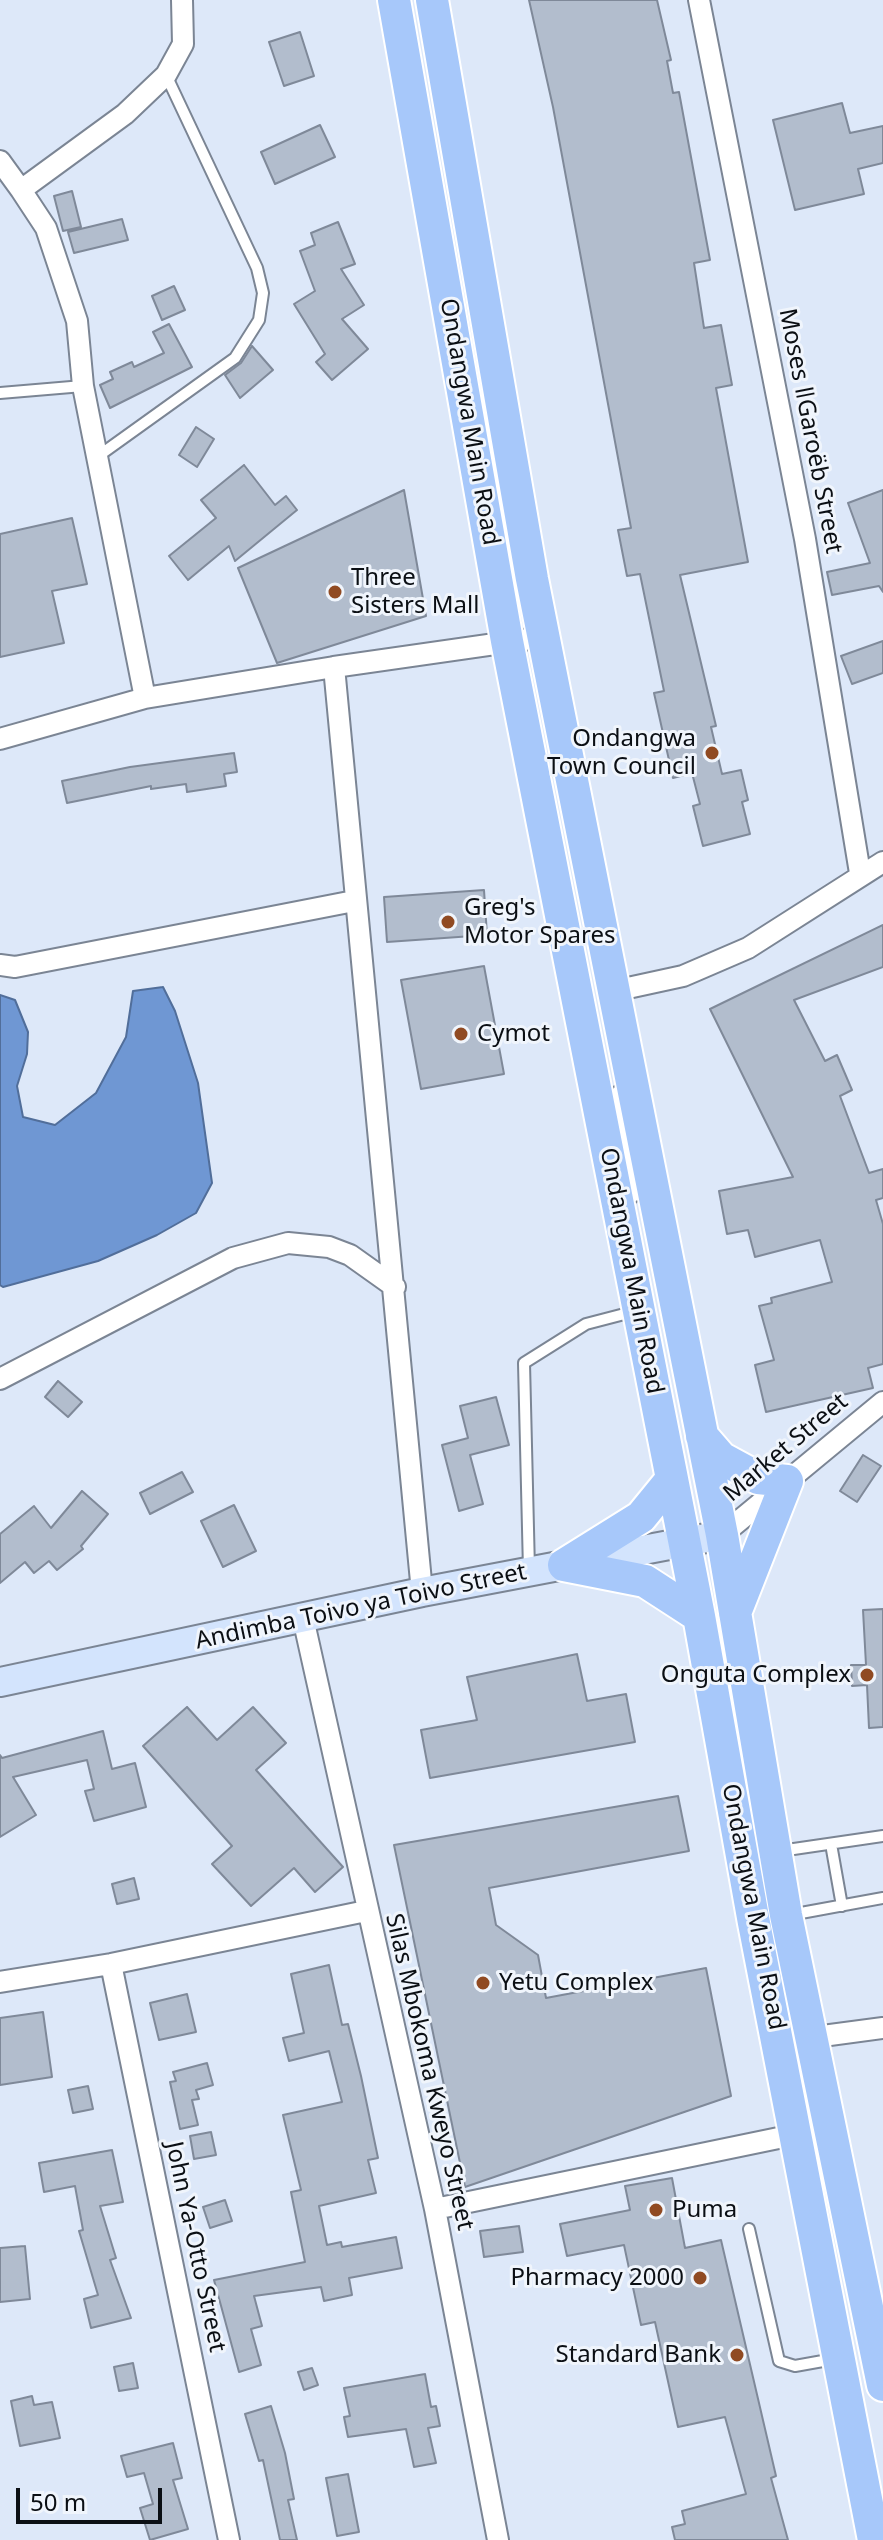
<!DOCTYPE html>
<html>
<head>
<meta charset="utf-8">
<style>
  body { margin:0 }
  #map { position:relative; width:883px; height:2540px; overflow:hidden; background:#dde8f9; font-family:"Noto Sans",sans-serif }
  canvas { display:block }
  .scale { position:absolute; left:16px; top:2488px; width:146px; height:36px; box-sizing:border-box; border:4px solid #0b0f14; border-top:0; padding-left:10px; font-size:24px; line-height:28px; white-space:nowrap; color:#0b0f14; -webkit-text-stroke:6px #f0f5fc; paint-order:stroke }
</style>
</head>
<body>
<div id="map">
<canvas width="883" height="2540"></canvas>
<div class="scale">50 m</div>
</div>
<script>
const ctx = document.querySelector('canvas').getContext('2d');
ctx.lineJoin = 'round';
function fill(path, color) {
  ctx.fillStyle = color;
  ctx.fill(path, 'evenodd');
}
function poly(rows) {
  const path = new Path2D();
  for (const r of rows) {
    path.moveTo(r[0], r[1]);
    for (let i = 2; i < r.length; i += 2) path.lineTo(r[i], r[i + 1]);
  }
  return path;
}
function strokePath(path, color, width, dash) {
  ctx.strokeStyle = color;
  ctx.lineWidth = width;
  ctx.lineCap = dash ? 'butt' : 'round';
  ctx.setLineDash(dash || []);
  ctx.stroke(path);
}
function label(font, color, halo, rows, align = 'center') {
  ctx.font = font + ' "Noto Sans",sans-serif';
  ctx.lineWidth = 6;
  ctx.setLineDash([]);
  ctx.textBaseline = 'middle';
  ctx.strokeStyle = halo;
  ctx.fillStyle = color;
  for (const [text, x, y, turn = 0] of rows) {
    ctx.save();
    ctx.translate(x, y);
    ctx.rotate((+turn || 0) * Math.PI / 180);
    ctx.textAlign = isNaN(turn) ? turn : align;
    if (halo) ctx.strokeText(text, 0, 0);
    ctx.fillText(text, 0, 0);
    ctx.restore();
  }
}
const water = poly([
  [163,987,175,1011,198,1083,212,1183,196,1213,157,1235,98,1261,3,1287,0,1285,0,995,15,1000,28,1032,27,1054,17,1086,23,1117,55,1125,96,1093,126,1037,133,991,163,987]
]);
const building = poly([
  [529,0,657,0,671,60,667,61,673,93,679,92,710,260,694,263,704,328,721,325,732,385,716,388,748,562,680,575,716,726,711,727,722,774,741,770,748,800,742,802,750,834,703,846,693,806,700,804,692,773,673,778,654,693,664,691,640,574,627,576,618,530,631,528,553,107,529,0],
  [300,32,314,76,284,86,269,42,300,32],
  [842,103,850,133,883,126,883,163,858,169,864,194,795,210,773,120,842,103],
  [320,125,335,157,275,184,261,152,320,125],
  [72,191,81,227,63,231,54,196,72,191],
  [122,219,128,240,74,253,68,232,122,219],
  [338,222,355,264,341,269,364,305,342,319,368,349,332,380,316,362,325,354,294,304,315,291,300,251,315,245,311,233,338,222],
  [174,286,185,310,162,320,152,296,174,286],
  [169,324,192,367,110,408,100,385,113,379,110,372,132,362,134,367,164,353,153,332,169,324],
  [252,346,273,370,240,398,225,375,241,363,252,346],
  [196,427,214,439,197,467,179,455,196,427],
  [244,465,275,505,286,496,297,510,235,561,229,546,188,580,169,556,216,518,201,500,244,465],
  [404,490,426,616,277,663,238,568,404,490],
  [883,490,883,592,879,586,832,595,827,572,870,563,848,503,883,490],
  [72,518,87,584,52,591,64,643,0,657,0,534,72,518],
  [883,641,883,673,852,684,841,656,883,641],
  [234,753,237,772,224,774,226,786,187,792,186,784,151,789,151,786,67,803,62,781,130,767,234,753],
  [484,890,487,935,387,942,384,897,484,890],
  [883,925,883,967,794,1000,825,1061,837,1055,852,1090,840,1096,869,1173,883,1169,883,1198,876,1200,883,1224,883,1364,868,1368,873,1388,766,1412,755,1365,774,1360,759,1306,772,1303,771,1298,832,1282,820,1240,755,1257,748,1230,727,1234,719,1191,793,1177,710,1009,883,925],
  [484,966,504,1074,421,1089,401,980,484,966],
  [58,1381,82,1402,68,1417,45,1397,58,1381],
  [496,1397,509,1445,470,1455,483,1504,459,1511,442,1445,468,1438,460,1406,496,1397],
  [863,1455,881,1466,857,1502,840,1491,863,1455],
  [182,1472,193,1492,150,1514,140,1493,182,1472],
  [82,1491,108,1514,81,1546,83,1549,57,1570,49,1561,34,1573,25,1562,0,1583,0,1534,34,1506,51,1528,82,1491],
  [234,1505,256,1551,223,1567,201,1521,234,1505],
  [883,1609,883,1727,869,1728,867,1685,852,1686,851,1665,866,1665,863,1610,883,1609],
  [577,1654,587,1701,626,1694,635,1742,430,1778,421,1730,477,1720,467,1677,577,1654],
  [187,1707,217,1740,253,1707,286,1743,256,1770,343,1867,315,1892,294,1868,251,1906,212,1864,232,1846,143,1746,187,1707],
  [103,1731,112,1769,135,1763,146,1807,94,1821,85,1791,94,1789,87,1760,13,1777,36,1815,0,1837,0,1755,2,1758,103,1731],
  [678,1796,689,1851,489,1888,496,1925,538,1955,546,1998,706,1968,731,2096,465,2187,394,1845,678,1796],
  [134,1878,139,1899,117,1904,112,1884,134,1878],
  [329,1965,342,2025,348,2024,361,2076,378,2158,368,2160,376,2193,319,2206,327,2245,341,2242,342,2247,396,2237,402,2268,349,2278,352,2295,324,2301,321,2287,254,2296,262,2326,251,2329,261,2365,239,2372,214,2280,305,2262,291,2192,301,2190,283,2115,342,2102,329,2051,289,2061,283,2038,304,2033,291,1974,329,1965],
  [187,1994,196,2032,159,2040,150,2003,187,1994],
  [43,2012,52,2077,0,2085,0,2018,43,2012],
  [207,2063,213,2085,196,2090,199,2099,192,2100,198,2125,180,2129,170,2082,176,2081,173,2072,207,2063],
  [88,2086,93,2109,73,2113,68,2090,88,2086],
  [211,2132,216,2155,194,2159,190,2136,211,2132],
  [112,2150,123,2202,100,2206,116,2258,110,2260,131,2318,91,2328,84,2299,98,2295,79,2231,83,2230,75,2186,44,2192,39,2163,112,2150],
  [672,2178,685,2248,721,2240,776,2476,771,2478,788,2540,675,2540,672,2527,685,2524,682,2511,746,2494,725,2417,678,2427,655,2322,641,2325,624,2245,567,2256,560,2224,630,2210,625,2186,672,2178],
  [225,2200,232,2221,210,2228,203,2207,225,2200],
  [519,2226,523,2252,484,2257,480,2231,519,2226],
  [25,2246,30,2299,0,2302,0,2248,25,2246],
  [133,2363,138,2388,119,2391,114,2367,133,2363],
  [312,2368,318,2385,304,2390,298,2372,312,2368],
  [425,2374,431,2407,436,2406,440,2426,428,2428,436,2463,414,2467,406,2429,348,2437,344,2417,350,2416,344,2388,425,2374],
  [32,2396,34,2405,52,2402,60,2438,20,2446,11,2401,32,2396],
  [271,2406,285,2453,294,2499,288,2500,297,2540,280,2540,263,2460,259,2461,245,2414,271,2406],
  [173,2443,182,2478,173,2480,188,2529,150,2540,140,2508,153,2504,144,2473,127,2477,121,2456,173,2443],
  [348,2474,359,2532,337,2536,326,2478,348,2474]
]);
const lane = poly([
  [0,393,83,386],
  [97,457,235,358,259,320,263,293,257,268,166,75],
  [529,1570,524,1363,586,1324,636,1311],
  [831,1844,842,1906],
  [780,1851,883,1836],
  [790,1915,883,1898],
  [749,2229,779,2361,795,2366,834,2359]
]);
const street = poly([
  [699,0,805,539,860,873],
  [0,161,21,190,125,114,166,75,183,44,182,0],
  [145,698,334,667],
  [0,739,145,698,83,386,77,321,46,228,21,190],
  [0,965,15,967,354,901],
  [614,999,614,991,683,976,748,948,883,862],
  [621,1095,629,1194],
  [0,1379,233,1258,288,1243,329,1247,350,1255,395,1287],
  [722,1535,883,1402],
  [422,1592,334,667,544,637],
  [303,1618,435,2209,498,2540],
  [111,1964,229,2540],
  [0,1982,111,1964,366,1911],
  [800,2039,883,2028],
  [435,2209,798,2134]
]);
const secondary = poly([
  [0,1682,422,1592,722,1535]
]);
const primary = poly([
  [394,0,507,641,699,1616,754,1923,874,2540],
  [432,0,532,579,722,1535,786,1915,883,2385],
  [702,1436,721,1458,758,1478,787,1481,735,1613],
  [564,1565,645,1581,699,1616],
  [564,1565,641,1517,672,1479]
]);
const markers = [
  [335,592,8,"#904a22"],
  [712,753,8,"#904a22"],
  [448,922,8,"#904a22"],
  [461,1034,8,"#904a22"],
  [867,1675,8,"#904a22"],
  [483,1983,8,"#904a22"],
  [656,2210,8,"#904a22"],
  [700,2278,8,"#904a22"],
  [737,2355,8,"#904a22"]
];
const streetNames = [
  ["Ondangwa Main Road",469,422,80],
  ["Moses ǁGaroëb Street",810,431,79],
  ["Ondangwa Main Road",631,1271,79],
  ["Market Street",786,1448,-40],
  ["Andimba Toivo ya Toivo Street",361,1607,-12],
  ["Ondangwa Main Road",753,1907,79],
  ["Silas Mbokoma Kweyo Street",429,2072,77],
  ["John Ya-Otto Street",195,2247,78]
];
const poiNames = [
  ["Three",351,578],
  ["Sisters Mall",351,606],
  ["Ondangwa",696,739,"right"],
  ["Town Council",696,767,"right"],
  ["Greg's",464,908],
  ["Motor Spares",464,936],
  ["Cymot",477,1034],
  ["Onguta Complex",851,1675,"right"],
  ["Yetu Complex",499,1983],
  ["Puma",672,2210],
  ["Pharmacy 2000",684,2278,"right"],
  ["Standard Bank",721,2355,"right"]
];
fill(water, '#6f97d3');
strokePath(water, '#516e9a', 2);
fill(building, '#b2bdcd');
strokePath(building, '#7f8999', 2);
strokePath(lane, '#7b8594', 14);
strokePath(street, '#7b8594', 24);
strokePath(secondary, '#7b8594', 32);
strokePath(primary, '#fff', 36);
strokePath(lane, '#fff', 10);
strokePath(street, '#fff', 20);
strokePath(secondary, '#d3e4fd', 28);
strokePath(primary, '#a7c8fa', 32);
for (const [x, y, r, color] of markers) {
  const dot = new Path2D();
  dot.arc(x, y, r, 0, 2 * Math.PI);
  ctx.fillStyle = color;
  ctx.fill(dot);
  strokePath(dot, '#f0f5fc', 3);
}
label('24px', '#0b0f14', '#f0f5fc', streetNames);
label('24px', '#0b0f14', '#f0f5fc', poiNames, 'left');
</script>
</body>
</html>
